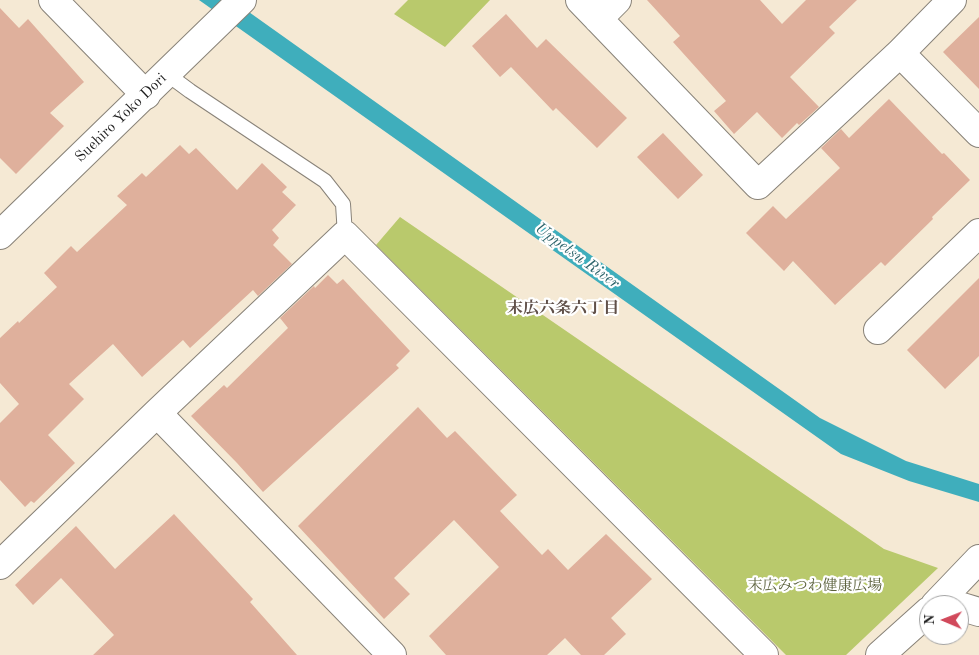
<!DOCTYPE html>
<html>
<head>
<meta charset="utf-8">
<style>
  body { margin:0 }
  #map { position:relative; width:979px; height:655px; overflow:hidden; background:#f5e9d4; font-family:"Old Standard TT",serif }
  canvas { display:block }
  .north { position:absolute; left:919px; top:595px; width:50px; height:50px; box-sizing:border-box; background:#fff; border:1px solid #a4a4a4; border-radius:50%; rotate:271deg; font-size:14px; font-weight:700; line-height:20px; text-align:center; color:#1c1c1c }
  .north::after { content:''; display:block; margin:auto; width:18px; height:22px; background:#d1495b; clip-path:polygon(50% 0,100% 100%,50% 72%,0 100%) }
</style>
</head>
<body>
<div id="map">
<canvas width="979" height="655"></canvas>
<div class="north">N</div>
</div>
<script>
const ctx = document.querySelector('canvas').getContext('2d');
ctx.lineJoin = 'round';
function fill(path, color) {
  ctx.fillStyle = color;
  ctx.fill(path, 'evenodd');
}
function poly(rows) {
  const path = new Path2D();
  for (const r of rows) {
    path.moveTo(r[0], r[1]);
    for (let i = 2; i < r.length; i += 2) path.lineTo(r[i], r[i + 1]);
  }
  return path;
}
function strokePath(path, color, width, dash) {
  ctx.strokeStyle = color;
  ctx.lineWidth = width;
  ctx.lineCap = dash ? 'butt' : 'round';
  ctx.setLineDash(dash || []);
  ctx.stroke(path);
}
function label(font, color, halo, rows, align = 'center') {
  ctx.font = font + ' "Old Standard TT","Noto Serif JP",serif';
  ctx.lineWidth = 4.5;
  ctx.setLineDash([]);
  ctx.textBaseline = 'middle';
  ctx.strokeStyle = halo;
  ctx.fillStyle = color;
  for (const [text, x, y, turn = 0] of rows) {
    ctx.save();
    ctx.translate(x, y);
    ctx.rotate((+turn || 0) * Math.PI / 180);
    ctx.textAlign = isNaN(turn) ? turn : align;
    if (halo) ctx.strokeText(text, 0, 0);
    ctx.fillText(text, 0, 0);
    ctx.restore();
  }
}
const green = poly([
  [408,0,490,0,445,47,394,14],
  [400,217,884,549,938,568,846,655,786,655,376,245]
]);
const water = poly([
  [199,0,232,0,820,418,906,461,979,484,979,502,909,481,841,454]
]);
const building = poly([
  [647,0,760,0,782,24,806,0,857,0,829,27,835,33,790,77,819,107,799,125,797,123,782,138,757,112,734,134,714,111,726,101,673,42,680,36],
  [0,8,19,28,28,19,84,82,50,113,64,126,16,174,0,158],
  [506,14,537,48,546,39,627,118,597,148,556,108,553,111,511,67,500,77,472,46],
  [979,17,979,89,943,52],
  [889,99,942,154,944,153,970,180,932,217,933,219,885,266,881,262,835,305,793,261,784,271,746,233,773,206,786,219,840,168,821,148,841,129,849,138],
  [663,133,703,175,678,199,637,157],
  [180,145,189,154,196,148,237,190,262,163,287,187,282,192,296,205,272,230,279,238,273,245,292,264,258,296,253,290,190,348,183,340,142,377,113,344,69,384,84,399,48,435,75,463,34,503,31,501,25,507,0,480,0,423,19,404,0,383,0,338,18,321,19,323,57,287,44,273,71,246,77,252,127,205,117,196,142,173,146,177],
  [328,275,337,284,343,279,410,351,396,365,399,368,263,492,237,463,191,416,224,385,227,388,288,328,280,318,314,286,315,288],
  [979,278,979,356,945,389,907,350],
  [418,407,447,438,455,431,517,495,500,511,542,555,548,549,568,570,606,534,652,579,611,618,626,634,604,655,581,655,565,638,547,655,446,655,429,636,499,567,454,520,394,578,410,594,384,619,298,526],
  [174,514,253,599,250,602,297,655,93,655,114,635,61,578,33,605,15,585,76,526,115,569]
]);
const service = poly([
  [167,74,190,91,325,181,343,204,345,235]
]);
const minor = poly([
  [53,0,146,95],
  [580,0,758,185,900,53,952,0],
  [598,19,617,0],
  [900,53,979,133],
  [878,330,979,233],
  [157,413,392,655],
  [0,565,157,413,345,235,764,655],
  [935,605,979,559],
  [959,606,979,612],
  [880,655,929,611]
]);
const tertiary = poly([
  [0,235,242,0]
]);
const streetNames = [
  ["Suehiro Yoko Dori",121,118,-44]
];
const parkNames = [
  ["末広みつわ健康広場",815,586]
];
const waterNames = [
  ["Uppetsu River",577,256,36]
];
const neighbourhoodNames = [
  ["末広六条六丁目",563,309]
];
fill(green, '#b9c96c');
fill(water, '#3faebc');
fill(building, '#dfb09c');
strokePath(service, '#888278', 16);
strokePath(minor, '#888278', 30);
strokePath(tertiary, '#888278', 30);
strokePath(service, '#fff', 14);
strokePath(minor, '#fff', 28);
strokePath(tertiary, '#fff', 28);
label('15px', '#1c1c1c', '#fff', streetNames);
label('15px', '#5b613c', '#fff', parkNames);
label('italic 16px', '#2e656c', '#fff', waterNames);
label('bold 16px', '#605049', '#fff', neighbourhoodNames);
</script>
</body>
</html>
